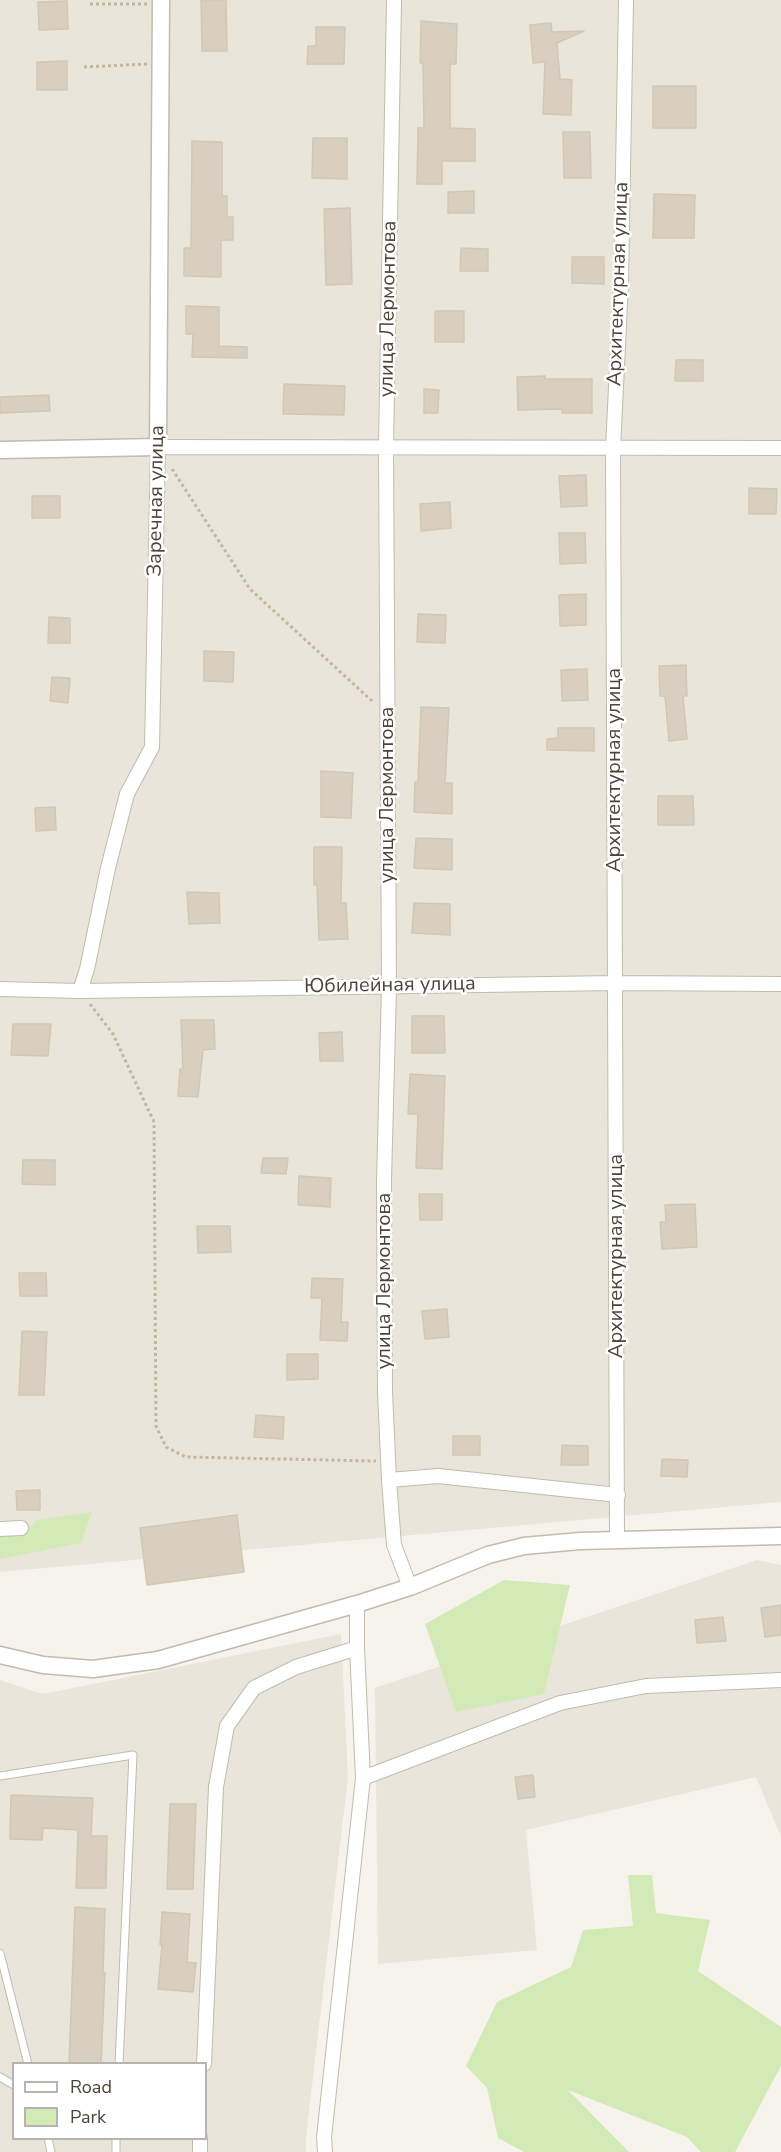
<!DOCTYPE html>
<html>
<head>
<meta charset="utf-8">
<style>
  body { margin:0 }
  #map { position:relative; width:781px; height:2152px; overflow:hidden; background:#f6f3ec; font-family:"Nunito Sans",sans-serif }
  canvas { display:block }
  .legend { position:absolute; left:12px; top:2062px; width:195px; height:78px; box-sizing:border-box; background:#fff; border:2px solid #b7b4b0; margin:0; padding:8px 10px; list-style:none; font-size:18px; color:#4b4439 }
  .legend li { display:flex; align-items:center; gap:12px; height:30px }
  .legend b { width:30px; border:2px solid #b7b4b0 }
</style>
</head>
<body>
<div id="map">
<canvas width="781" height="2152"></canvas>
<ul class="legend">
<li><b style="height:8px;background:#fff"></b>Road</li>
<li><b style="height:16px;background:#d2eab5"></b>Park</li>
</ul>
</div>
<script>
const ctx = document.querySelector('canvas').getContext('2d');
ctx.lineJoin = 'round';
function fill(path, color) {
  ctx.fillStyle = color;
  ctx.fill(path, 'evenodd');
}
function poly(rows) {
  const path = new Path2D();
  for (const r of rows) {
    path.moveTo(r[0], r[1]);
    for (let i = 2; i < r.length; i += 2) path.lineTo(r[i], r[i + 1]);
  }
  return path;
}
function strokePath(path, color, width, dash) {
  ctx.strokeStyle = color;
  ctx.lineWidth = width;
  ctx.lineCap = dash ? 'butt' : 'round';
  ctx.setLineDash(dash || []);
  ctx.stroke(path);
}
function label(font, color, halo, rows, align = 'center') {
  ctx.font = font + ' "Nunito Sans",sans-serif';
  ctx.lineWidth = 5;
  ctx.setLineDash([]);
  ctx.textBaseline = 'middle';
  ctx.strokeStyle = halo;
  ctx.fillStyle = color;
  for (const [text, x, y, turn = 0] of rows) {
    ctx.save();
    ctx.translate(x, y);
    ctx.rotate((+turn || 0) * Math.PI / 180);
    ctx.textAlign = isNaN(turn) ? turn : align;
    if (halo) ctx.strokeText(text, 0, 0);
    ctx.fillText(text, 0, 0);
    ctx.restore();
  }
}
const residential = poly([
  [0,0,781,0,781,1502,0,1572],
  [757,1560,781,1565,781,1837,756,1777,526,1830,537,1950,378,1964,375,1688],
  [341,1634,348,1777,306,2137,306,2152,0,2152,0,1680,43,1694],
  [14,2064,206,2064,206,2138,14,2138]
]);
const green = poly([
  [92,1512,81,1543,0,1559,0,1534,24,1533,37,1520],
  [504,1580,570,1585,544,1694,456,1712,425,1624],
  [628,1875,652,1875,656,1913,710,1920,698,1971,781,2027,781,2066,735,2152,701,2152,687,2137,568,2090,629,2152,524,2152,498,2138,487,2088,466,2066,497,2002,571,1967,583,1930,633,1926]
]);
const building = poly([
  [201,0,226,0,227,51,202,51,201,0],
  [67,1,68,29,39,30,38,2,67,1],
  [421,21,457,24,456,64,450,64,450,128,475,129,475,161,442,161,442,184,417,184,418,128,424,128,423,63,420,63,421,21],
  [551,23,552,32,584,31,557,43,560,79,572,80,571,115,543,114,545,62,533,63,530,25,551,23],
  [316,27,345,27,344,64,307,64,308,46,316,46,316,27],
  [67,61,67,90,37,90,37,62,67,61],
  [653,86,696,86,696,128,653,128,653,86],
  [563,132,590,132,591,178,564,178,563,132],
  [313,138,347,138,347,179,312,178,313,138],
  [192,141,222,142,222,196,227,196,227,217,233,217,233,240,221,240,221,277,184,276,184,248,191,248,192,141],
  [474,191,474,213,448,213,448,192,474,191],
  [654,194,695,195,694,238,653,238,654,194],
  [350,208,352,284,326,285,324,209,350,208],
  [461,248,488,249,488,271,460,271,461,248],
  [572,257,604,257,604,284,572,283,572,257],
  [186,306,219,307,219,346,247,347,247,358,192,357,193,334,186,334,186,306],
  [435,311,464,311,464,342,435,342,435,311],
  [676,360,703,360,703,381,675,381,676,360],
  [545,376,545,379,592,379,592,413,562,413,562,409,518,410,517,377,545,376],
  [284,384,345,386,344,415,283,414,284,384],
  [424,389,439,390,438,413,424,413,424,389],
  [49,395,50,411,0,413,0,397,49,395],
  [586,475,587,506,561,507,559,476,586,475],
  [749,488,777,489,776,514,749,514,749,488],
  [32,496,60,496,60,518,32,518,32,496],
  [450,502,451,528,421,531,420,504,450,502],
  [559,533,585,533,586,563,560,564,559,533],
  [586,594,586,625,560,626,559,595,586,594],
  [418,614,446,615,445,643,417,642,418,614],
  [49,617,70,618,70,643,48,643,49,617],
  [204,651,234,652,233,682,204,681,204,651],
  [686,665,687,696,683,696,687,739,669,741,665,696,660,696,659,666,686,665],
  [587,669,588,700,562,701,561,670,587,669],
  [52,677,70,678,68,703,50,701,52,677],
  [421,707,449,708,445,783,452,783,452,814,414,812,415,782,418,782,421,707],
  [558,728,594,728,594,751,547,750,547,739,558,738,558,728],
  [321,771,353,773,351,818,321,817,321,771],
  [658,796,693,796,694,825,658,825,658,796],
  [55,807,56,830,36,831,35,808,55,807],
  [416,838,452,839,452,870,414,868,416,838],
  [314,847,342,847,341,903,346,903,348,939,319,940,317,885,314,885,314,847],
  [187,892,219,893,220,923,189,924,187,892],
  [414,903,450,904,450,935,412,933,414,903],
  [412,1016,444,1016,445,1053,412,1053,412,1016],
  [181,1020,214,1020,215,1049,203,1050,198,1097,178,1096,180,1069,183,1069,181,1020],
  [13,1024,51,1024,48,1056,11,1055,13,1024],
  [342,1032,343,1061,320,1061,319,1033,342,1032],
  [410,1074,445,1076,442,1169,416,1168,418,1114,408,1114,410,1074],
  [263,1158,288,1158,286,1174,261,1173,263,1158],
  [23,1160,55,1160,55,1185,22,1184,23,1160],
  [299,1176,331,1178,330,1207,298,1205,299,1176],
  [419,1194,442,1194,442,1220,420,1220,419,1194],
  [695,1204,697,1247,662,1249,660,1222,666,1222,665,1205,695,1204],
  [197,1226,230,1226,231,1252,198,1253,197,1226],
  [19,1273,46,1273,47,1296,20,1296,19,1273],
  [312,1278,343,1279,341,1322,348,1322,347,1341,320,1340,322,1298,311,1298,312,1278],
  [447,1309,449,1337,425,1339,422,1311,447,1309],
  [22,1331,47,1332,44,1395,19,1395,22,1331],
  [287,1354,318,1354,318,1379,287,1380,287,1354],
  [256,1415,284,1417,283,1439,254,1437,256,1415],
  [453,1436,480,1436,480,1455,453,1455,453,1436],
  [562,1445,588,1446,588,1465,561,1465,562,1445],
  [662,1459,688,1460,687,1477,661,1476,662,1459],
  [40,1490,40,1510,17,1510,16,1491,40,1490],
  [237,1515,244,1572,147,1585,140,1528,237,1515],
  [781,1605,781,1635,765,1637,761,1608,781,1605],
  [723,1617,726,1641,697,1643,695,1620,723,1617],
  [533,1775,535,1797,518,1799,515,1777,533,1775],
  [11,1795,93,1798,91,1836,107,1836,106,1888,76,1888,78,1830,43,1828,42,1840,10,1839,11,1795],
  [170,1804,196,1804,193,1889,167,1889,170,1804],
  [75,1907,105,1909,103,1973,105,1973,101,2064,69,2064,75,1907],
  [162,1912,190,1914,187,1962,196,1963,193,1992,158,1989,162,1945,160,1945,162,1912]
]);
const path = poly([
  [90,4,147,4],
  [84,67,147,64],
  [172,469,250,589,372,701],
  [90,1004,113,1034,154,1122,156,1426,166,1447,186,1457,376,1461]
]);
const service = poly([
  [0,1776,133,1755,119,2064],
  [0,1953,28,2064],
  [0,2077,14,2085],
  [48,2138,51,2152],
  [116,2152,116,2138]
]);
const minor = poly([
  [394,0,386,446,389,987,384,1180,385,1392,389,1480,394,1545,410,1587],
  [0,989,80,991,615,983,781,984],
  [80,991,87,969,108,868,127,794,152,747,158,447,781,448],
  [389,1480,438,1476,618,1495],
  [0,1529,21,1528],
  [617,1541,613,449,621,283,626,0],
  [363,1778,560,1703,646,1686,781,1680],
  [204,2064,216,1787,227,1726,254,1688,296,1667,357,1648],
  [200,2152,200,2138],
  [325,2152,324,2137,363,1778,357,1648,357,1604]
]);
const tertiary = poly([
  [0,450,158,447,161,0],
  [0,1655,43,1665,93,1669,158,1660,357,1604,410,1587,488,1555,524,1546,580,1541,781,1536]
]);
const streetNames = [
  ["Архитектурная улица",619,284,-88],
  ["улица Лермонтова",389,309,-89],
  ["Заречная улица",157,501,-89],
  ["Архитектурная улица",615,770,-90],
  ["улица Лермонтова",388,795,-90],
  ["Юбилейная улица",390,986,-1],
  ["Архитектурная улица",617,1256,-90],
  ["улица Лермонтова",385,1281,-90]
];
fill(residential, '#eae5da');
fill(green, '#d2eab5');
fill(building, '#d8cfc1');
strokePath(building, '#d3c7b4', 1.5);
strokePath(service, '#c2bbae', 9);
strokePath(minor, '#c2bbae', 16);
strokePath(tertiary, '#c2bbae', 19);
strokePath(path, '#c4b79f', 3, [3, 3]);
strokePath(service, '#fff', 7);
strokePath(minor, '#fff', 14);
strokePath(tertiary, '#fff', 16);
label('20px', '#4b4439', '#fff', streetNames);
</script>
</body>
</html>
